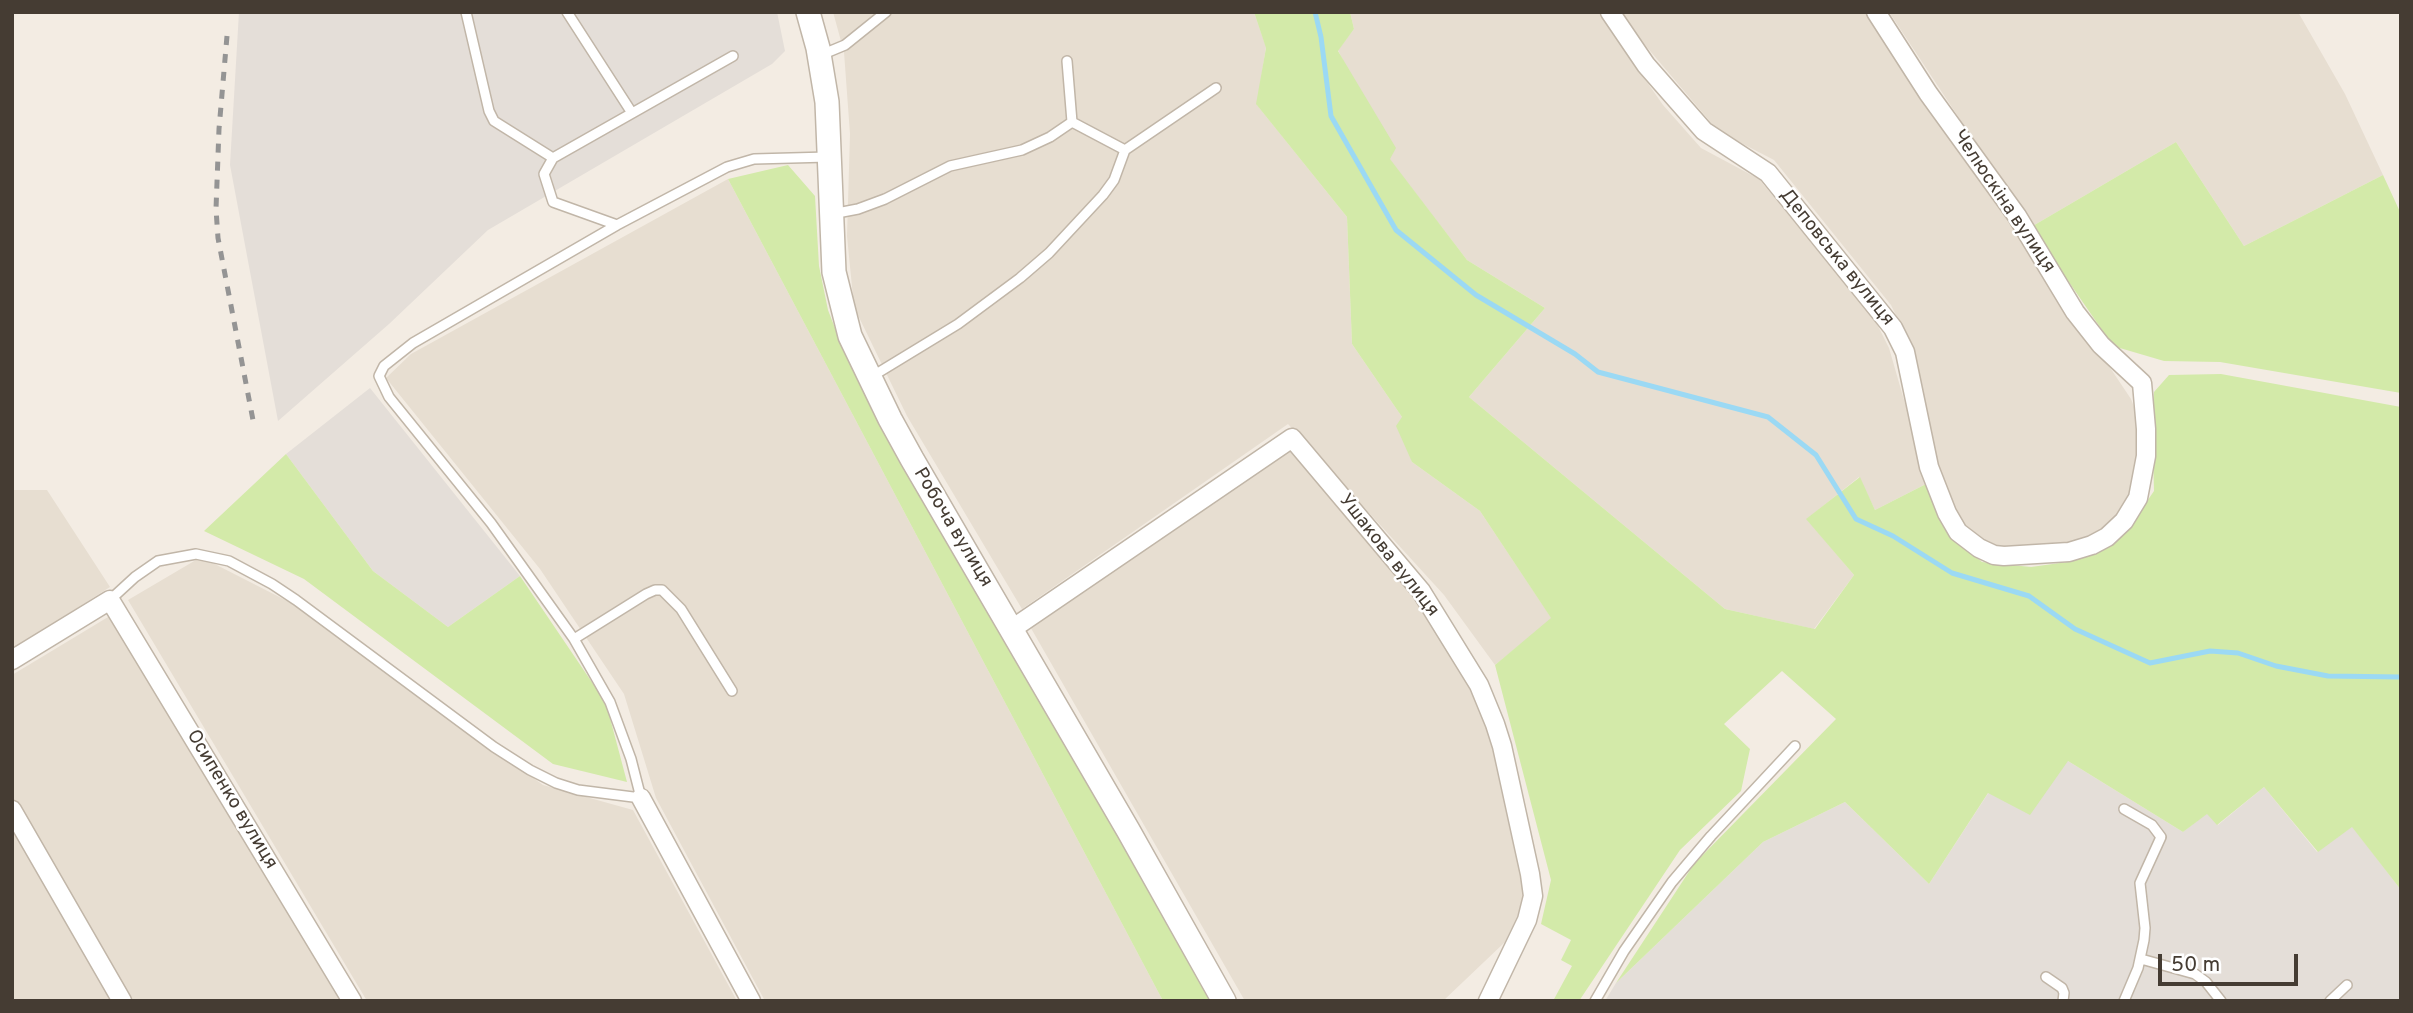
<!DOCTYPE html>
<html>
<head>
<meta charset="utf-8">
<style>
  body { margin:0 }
  #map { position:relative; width:2413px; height:1013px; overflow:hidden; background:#f3ece3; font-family:Overpass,sans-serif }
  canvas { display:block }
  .frame { position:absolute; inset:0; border:14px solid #453c33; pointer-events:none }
  .scale { position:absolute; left:2158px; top:954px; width:140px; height:32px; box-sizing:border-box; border:4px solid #453c33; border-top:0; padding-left:9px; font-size:21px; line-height:24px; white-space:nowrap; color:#453c33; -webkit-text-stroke:5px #fff; paint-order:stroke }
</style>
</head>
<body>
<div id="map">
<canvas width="2413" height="1013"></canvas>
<div class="frame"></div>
<div class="scale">50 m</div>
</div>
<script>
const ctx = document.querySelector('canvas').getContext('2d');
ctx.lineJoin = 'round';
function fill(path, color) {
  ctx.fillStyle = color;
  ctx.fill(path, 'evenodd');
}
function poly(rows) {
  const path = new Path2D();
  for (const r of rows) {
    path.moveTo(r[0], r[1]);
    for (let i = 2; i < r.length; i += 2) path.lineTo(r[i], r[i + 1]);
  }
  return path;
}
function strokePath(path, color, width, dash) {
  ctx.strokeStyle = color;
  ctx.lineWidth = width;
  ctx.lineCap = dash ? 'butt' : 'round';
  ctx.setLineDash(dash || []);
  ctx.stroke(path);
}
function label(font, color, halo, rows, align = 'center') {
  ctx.font = font + ' Overpass,sans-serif';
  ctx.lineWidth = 5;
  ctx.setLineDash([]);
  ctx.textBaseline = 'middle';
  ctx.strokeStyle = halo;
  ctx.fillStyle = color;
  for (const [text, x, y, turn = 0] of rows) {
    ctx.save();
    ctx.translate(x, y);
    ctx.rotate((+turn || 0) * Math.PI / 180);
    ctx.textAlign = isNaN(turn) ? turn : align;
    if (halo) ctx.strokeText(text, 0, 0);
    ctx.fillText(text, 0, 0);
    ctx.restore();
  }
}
const residential = poly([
  [833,12,1254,12,1266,47,1257,105,1347,217,1352,344,1402,417,1412,462,1480,511,1552,619,1495,665,1444,595,1288,424,1022,609,907,416,854,307,847,236,850,134,844,52],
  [1350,12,1598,12,1663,105,1701,148,1759,179,1874,318,1889,348,1928,483,1875,510,1859,477,1807,519,1854,575,1814,629,1725,609,1469,397,1545,308,1467,260,1389,159,1338,50,1354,29],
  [1617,12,1872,12,2131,399,2139,420,2135,494,2112,524,2068,548,1998,551,1967,530,1950,503,1921,411,1905,334,1891,305,1774,160,1718,131],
  [1889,12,2298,12,2345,94,2383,175,2244,246,2176,142,2031,227],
  [728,179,1163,1001,765,1001,656,798,624,694,540,569,386,378,411,354],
  [1285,446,1430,606,1482,683,1531,887,1505,942,1443,1001,1245,1001,1028,623],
  [12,490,47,490,110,587,12,650],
  [201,557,295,605,543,785,633,810,737,1001,367,1001,128,600],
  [113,614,341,1001,131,1001,12,796,12,675],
  [12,824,113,1001,12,1001]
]);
const industrial = poly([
  [239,12,777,12,785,51,772,64,488,230,389,324,278,421,230,165],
  [370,388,520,576,448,627,373,571,286,454],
  [2068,761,2183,832,2207,813,2218,825,2264,787,2317,852,2352,826,2401,890,2401,1001,1605,1001,1616,983,1763,842,1845,802,1929,884,1989,792]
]);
const green = poly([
  [1254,12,1350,12,1354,29,1338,51,1396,148,1390,159,1467,260,1545,308,1469,397,1725,609,1815,629,1854,575,1806,519,1860,477,1875,510,1928,483,1950,535,1982,562,2031,567,2074,561,2124,535,2154,491,2152,418,2154,392,2169,375,2221,374,2401,407,2401,890,2352,827,2318,852,2264,787,2217,825,2207,814,2183,832,2068,761,2030,815,1988,793,1929,884,1845,802,1763,842,1616,983,1694,864,1836,719,1782,671,1724,724,1750,749,1741,791,1680,850,1579,1001,1553,1001,1572,966,1561,960,1571,940,1541,924,1551,880,1495,665,1551,618,1480,511,1412,462,1396,426,1402,417,1352,344,1347,217,1256,104,1266,48],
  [2176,142,2244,246,2383,175,2401,214,2401,393,2220,362,2164,361,2113,346,2031,227],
  [788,165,815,196,819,266,828,310,845,354,883,430,1217,1001,1163,1001,728,179],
  [286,454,373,571,448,627,520,576,606,703,627,782,553,764,304,579,204,531]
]);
const stream = poly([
  [1315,12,1321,37,1331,116,1396,230,1476,295,1575,354,1598,372,1768,417,1816,455,1856,519,1893,536,1952,573,2029,596,2075,629,2150,663,2210,651,2238,653,2276,666,2328,676,2401,677]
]);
const service = poly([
  [466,12,489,111,494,121,553,158],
  [567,12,632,113],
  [821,55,845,45,886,12],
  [1067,61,1072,122],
  [832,214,858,209,885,199,950,166,1022,150,1050,137,1072,122,1125,150],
  [617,225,553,202,544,174,553,158,733,56],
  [871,377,958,324,1020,278,1049,253,1103,195,1114,180,1125,150,1216,88],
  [110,600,135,577,158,561,196,554,229,561,272,584,296,600,494,747,530,770,556,783,578,790,641,798,631,759,610,702,574,639,491,523,389,397,379,376,384,366,413,343,617,225,727,167,754,159,828,157],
  [574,639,646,594,655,590,662,590,681,609,732,691],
  [2141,959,2195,974,2206,982,2221,1001],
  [2046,977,2062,988,2064,993,2063,1001],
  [1595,1001,1624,951,1672,882,1711,836,1795,746],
  [2124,1001,2138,968,2144,940,2145,928,2140,883,2161,837,2152,825,2124,809],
  [2330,1001,2347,985]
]);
const minor = poly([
  [1610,12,1646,65,1704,131,1768,173,1893,328,1905,352,1929,467,1947,513,1958,532,1979,548,1994,555,2004,556,2069,552,2092,545,2107,537,2124,521,2138,498,2146,456,2146,429,2142,383,2101,345,2075,312,2017,216,1928,93,1876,12],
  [1012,629,1292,438,1421,591,1479,685,1495,724,1502,746,1530,874,1533,896,1527,920,1488,1001],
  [12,660,110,600,352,1001],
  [641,798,751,1001],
  [12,810,122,1001]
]);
const tertiary = poly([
  [808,12,818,48,827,102,834,272,850,336,890,419,912,459,1128,830,1224,1001]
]);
const rail = poly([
  [227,36,219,129,216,209,218,238,253,420]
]);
const streetNames = [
  ["Челюскіна вулиця",2003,202,56],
  ["Деповська вулиця",1836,258,51],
  ["Робоча вулиця",952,528,59],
  ["Ушакова вулиця",1388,556,52],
  ["Осипенко вулиця",231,800,59]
];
fill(residential, '#e7ded1');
fill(industrial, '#e4ded8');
fill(green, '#d3eaa9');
strokePath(stream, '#9bd9f4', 5);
strokePath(service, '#c1b6a8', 12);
strokePath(minor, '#c1b6a8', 21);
strokePath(tertiary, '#c1b6a8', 26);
strokePath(service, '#fff', 9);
strokePath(minor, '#fff', 18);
strokePath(tertiary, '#fff', 23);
strokePath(rail, '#949494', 5, [9, 9]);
label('19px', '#453c33', '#fff', streetNames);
</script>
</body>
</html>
